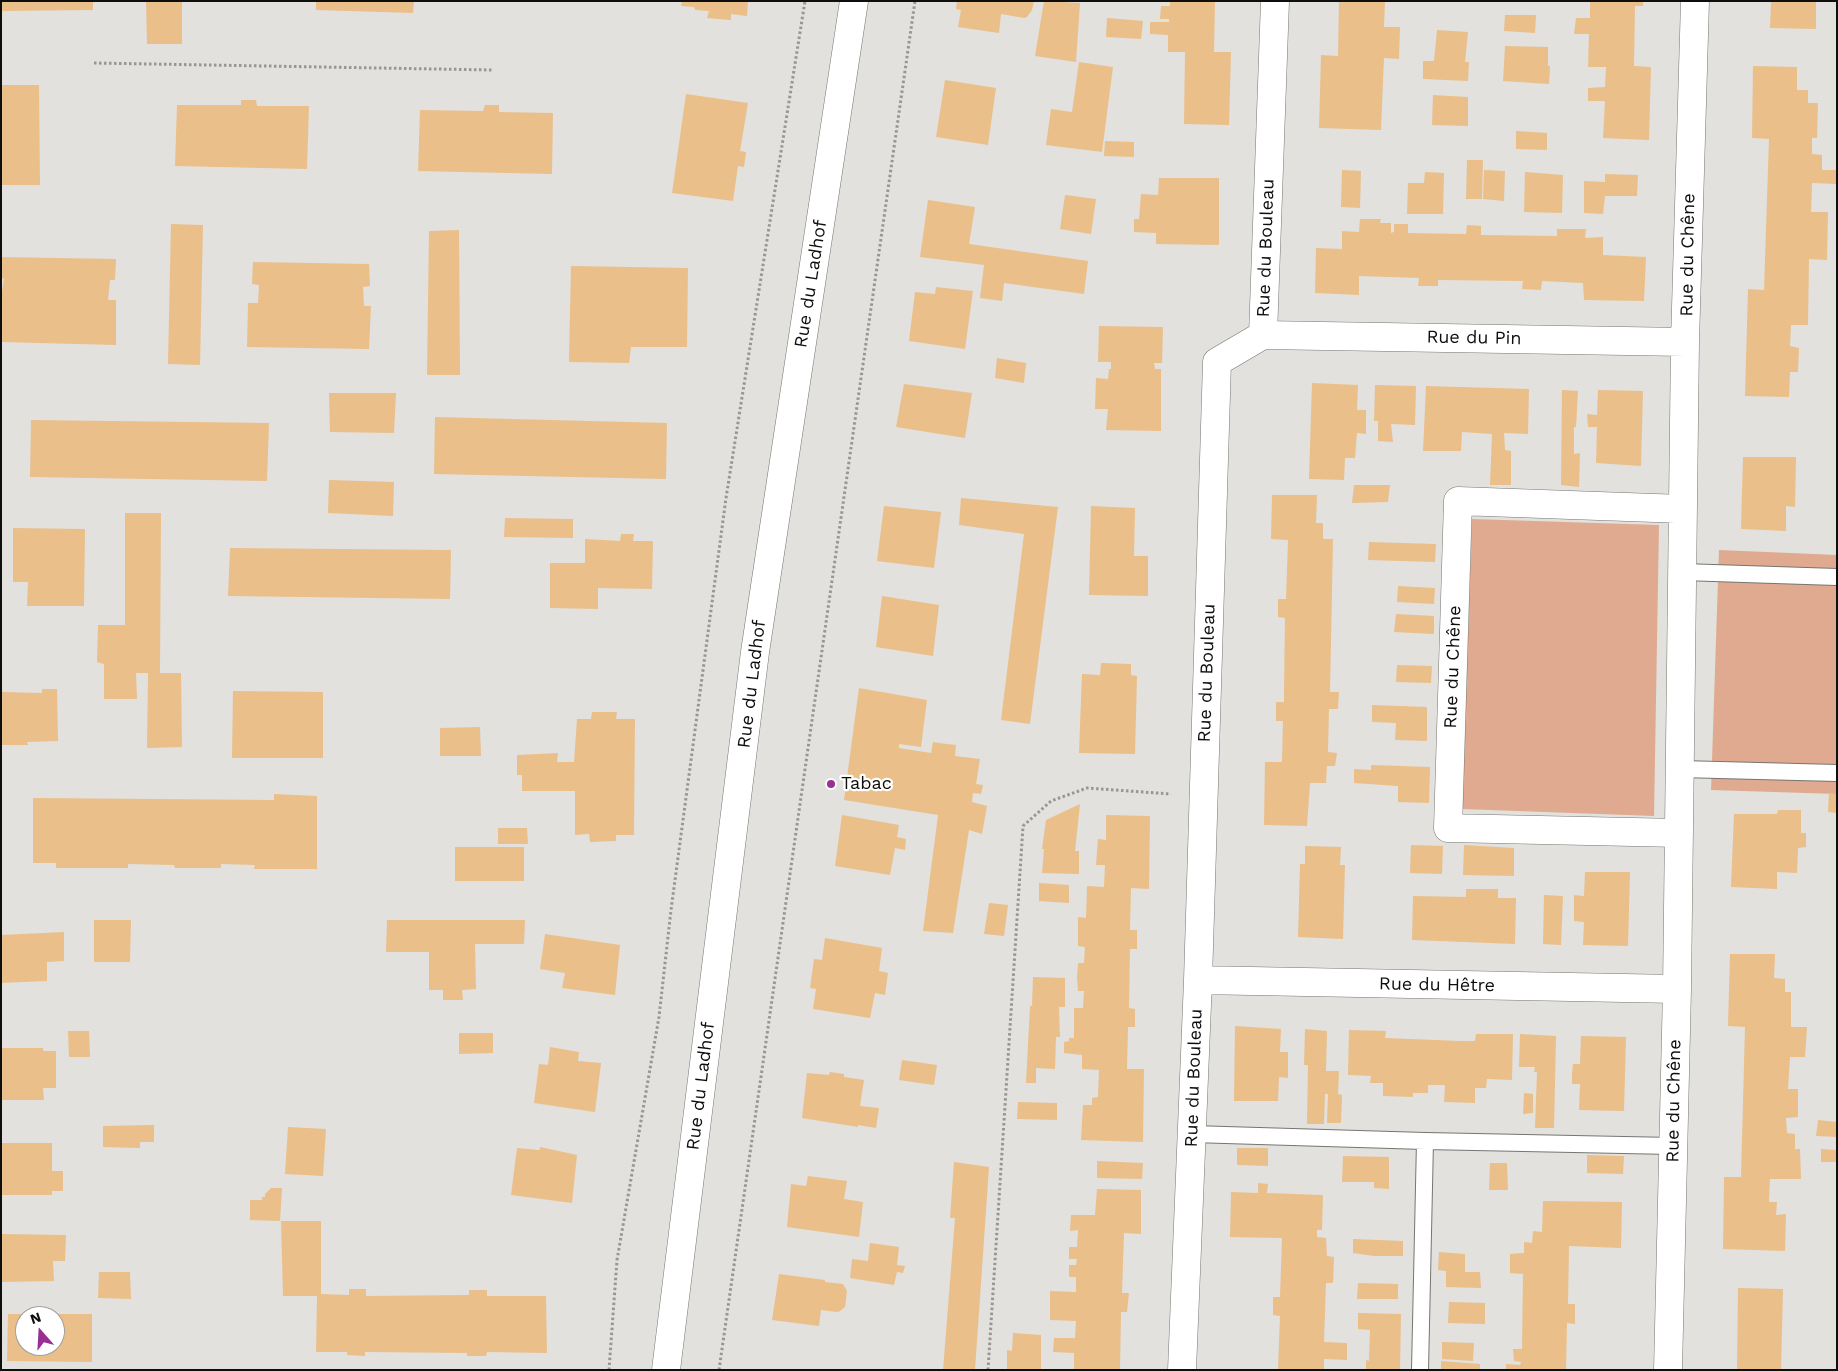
<!DOCTYPE html>
<html>
<head>
<meta charset="utf-8">
<style>
  body { margin:0 }
  #map { position:relative; width:1838px; height:1371px; overflow:hidden; background:#e2e1dd; font-family:"Work Sans",sans-serif }
  canvas { display:block }
  .frame { position:absolute; inset:0; border:2px solid #0e0e0c; pointer-events:none }
  .north { position:absolute; left:15px; top:1306px; width:50px; height:50px; box-sizing:border-box; background:#fff; border:1px solid #9f9f9e; border-radius:50%; rotate:341deg; font-size:14px; font-weight:700; line-height:20px; text-align:center; color:#0e0e0c }
  .north::after { content:''; display:block; margin:auto; width:18px; height:22px; background:#982f93; clip-path:polygon(50% 0,100% 100%,50% 72%,0 100%) }
</style>
</head>
<body>
<div id="map">
<canvas width="1838" height="1371"></canvas>
<div class="frame"></div>
<div class="north">N</div>
</div>
<script>
const ctx = document.querySelector('canvas').getContext('2d');
ctx.lineJoin = 'round';
function fill(path, color) {
  ctx.fillStyle = color;
  ctx.fill(path, 'evenodd');
}
function poly(rows) {
  const path = new Path2D();
  for (const r of rows) {
    path.moveTo(r[0], r[1]);
    for (let i = 2; i < r.length; i += 2) path.lineTo(r[i], r[i + 1]);
  }
  return path;
}
function strokePath(path, color, width, dash) {
  ctx.strokeStyle = color;
  ctx.lineWidth = width;
  ctx.lineCap = dash ? 'butt' : 'round';
  ctx.setLineDash(dash || []);
  ctx.stroke(path);
}
function label(font, color, halo, rows, align = 'center') {
  ctx.font = font + ' "Work Sans",sans-serif';
  ctx.lineWidth = 4.5;
  ctx.setLineDash([]);
  ctx.textBaseline = 'middle';
  ctx.strokeStyle = halo;
  ctx.fillStyle = color;
  for (const [text, x, y, turn = 0] of rows) {
    ctx.save();
    ctx.translate(x, y);
    ctx.rotate((+turn || 0) * Math.PI / 180);
    ctx.textAlign = isNaN(turn) ? turn : align;
    if (halo) ctx.strokeText(text, 0, 0);
    ctx.fillText(text, 0, 0);
    ctx.restore();
  }
}
const green = poly([
  [1472,519,1659,525,1654,816,1462,809],
  [1719,550,1837,555,1837,794,1711,790]
]);
const building = poly([
  [1,1,93,1,93,10,1,11],
  [146,1,182,1,182,44,147,44],
  [316,1,414,1,413,13,316,10],
  [682,1,748,1,747,16,731,14,731,20,707,18,709,11,695,10,694,7,681,6],
  [957,1,1034,1,1032,10,1027,17,1024,18,1001,14,999,33,958,27,961,10,956,9],
  [1044,1,1080,3,1076,62,1035,56],
  [1170,1,1215,1,1214,52,1231,52,1229,125,1184,124,1185,52,1168,52,1168,35,1150,34,1150,22,1169,22,1169,19,1160,19,1161,6,1170,6],
  [1339,1,1385,1,1384,27,1400,27,1399,59,1384,58,1381,130,1319,128,1321,55,1338,56],
  [1590,1,1643,1,1643,6,1635,6,1634,66,1651,67,1649,140,1603,138,1605,101,1588,101,1588,88,1605,87,1606,67,1588,67,1589,34,1574,34,1576,18,1590,18],
  [1771,1,1816,1,1816,29,1770,28],
  [1505,15,1536,15,1535,33,1504,31],
  [1107,18,1143,21,1141,39,1106,37],
  [1437,30,1468,32,1465,62,1469,62,1468,81,1423,79,1423,61,1434,61],
  [1505,46,1548,47,1548,66,1550,66,1549,84,1503,81],
  [1079,62,1113,67,1102,152,1046,145,1051,109,1072,112],
  [1753,66,1797,67,1797,90,1808,90,1808,103,1818,103,1817,138,1812,138,1812,154,1822,155,1822,170,1837,170,1837,184,1812,183,1811,212,1828,212,1827,260,1809,259,1808,325,1791,325,1790,346,1799,348,1798,372,1790,372,1789,397,1745,396,1748,289,1764,290,1768,169,1769,139,1752,138],
  [945,80,996,88,988,145,936,137],
  [1,85,39,85,40,185,1,185],
  [686,94,748,103,740,151,746,152,744,167,738,166,733,201,672,193],
  [1433,95,1468,97,1468,126,1432,125],
  [241,100,256,100,257,106,309,106,307,169,175,166,177,105,241,105],
  [485,105,499,105,499,112,553,113,552,174,418,171,420,110,483,111],
  [1516,131,1547,133,1547,150,1516,149],
  [1105,141,1134,142,1134,157,1104,156],
  [1467,160,1483,160,1482,199,1466,199],
  [1342,170,1361,171,1360,208,1341,207],
  [1484,170,1505,171,1504,201,1483,199],
  [1425,172,1444,173,1443,214,1407,214,1408,183,1424,183],
  [1525,172,1563,175,1562,213,1524,212],
  [1605,174,1638,175,1637,196,1605,196,1603,214,1584,213,1584,181,1605,182],
  [1159,178,1219,178,1219,245,1156,244,1156,233,1134,232,1134,219,1139,219,1141,194,1158,195],
  [1065,195,1096,199,1091,234,1060,229],
  [928,200,975,207,969,244,1088,261,1084,294,1004,283,1002,301,980,298,984,265,920,257],
  [1360,219,1381,219,1380,223,1391,223,1391,233,1394,232,1394,224,1408,224,1408,233,1466,234,1467,225,1481,226,1481,235,1557,236,1557,229,1586,229,1585,238,1603,237,1603,255,1646,257,1644,301,1584,300,1583,283,1542,281,1541,290,1522,289,1523,281,1438,280,1438,286,1418,286,1419,278,1359,276,1359,295,1315,293,1316,248,1342,249,1342,231,1359,232],
  [171,224,203,225,200,365,168,364],
  [459,230,460,375,427,375,429,231],
  [1,257,116,259,115,280,110,280,108,300,116,300,116,345,1,342,1,299,4,278,1,279],
  [253,262,369,264,370,286,363,287,364,306,371,306,369,349,247,347,248,303,258,303,259,285,252,284],
  [571,266,688,268,687,347,631,347,629,363,569,362],
  [936,287,973,291,965,349,909,341,915,292,935,294],
  [1099,326,1163,327,1162,363,1154,363,1155,369,1161,369,1161,431,1106,430,1108,409,1095,409,1096,378,1108,379,1109,369,1111,369,1111,362,1098,362],
  [997,358,1026,363,1024,383,995,378],
  [1312,383,1358,385,1357,410,1366,410,1366,434,1357,433,1355,458,1345,458,1344,480,1309,479],
  [904,384,972,393,965,438,896,427],
  [1375,385,1416,386,1415,425,1391,424,1393,442,1378,441,1378,421,1374,421],
  [1426,386,1529,389,1528,434,1504,433,1505,450,1511,451,1511,485,1490,485,1492,434,1462,432,1461,451,1423,451],
  [1562,390,1578,391,1576,427,1574,427,1574,454,1580,453,1579,487,1561,485],
  [1598,390,1643,391,1641,466,1596,463,1597,427,1588,427,1587,414,1597,415],
  [329,393,396,393,394,433,330,432],
  [435,417,667,423,666,479,434,474],
  [31,420,269,423,267,481,30,477],
  [1743,457,1796,457,1795,507,1786,506,1786,531,1741,529],
  [329,480,394,482,393,516,328,513],
  [1354,485,1390,485,1388,502,1352,503],
  [1272,495,1317,495,1316,523,1323,523,1323,539,1333,539,1330,692,1339,692,1338,709,1329,709,1328,752,1337,753,1335,766,1327,766,1326,783,1310,783,1307,826,1264,825,1265,762,1282,762,1283,721,1276,721,1276,702,1284,702,1284,690,1285,618,1278,617,1278,599,1286,599,1288,540,1271,539],
  [961,498,1058,507,1030,724,1001,720,1024,534,959,525],
  [884,506,941,512,934,568,877,561],
  [1091,506,1135,508,1134,556,1148,556,1148,596,1089,595],
  [125,513,161,513,160,673,181,673,182,747,147,748,148,673,136,673,137,699,104,699,104,664,97,662,98,625,125,625],
  [505,518,573,519,573,538,504,537],
  [13,528,85,529,84,606,27,606,28,582,13,582],
  [621,534,634,534,633,541,653,541,652,589,598,588,598,609,550,608,550,563,585,563,585,539,620,541],
  [1369,542,1436,544,1435,562,1368,560],
  [230,548,451,550,450,599,228,596],
  [1398,586,1435,588,1434,604,1397,602],
  [882,596,939,605,933,656,876,647],
  [1396,614,1434,616,1434,634,1394,632],
  [1101,663,1131,664,1131,675,1137,676,1135,754,1079,753,1082,674,1100,675],
  [1397,665,1432,666,1431,683,1396,682],
  [859,688,927,700,921,747,899,744,899,748,931,753,933,742,947,744,956,745,955,756,980,759,976,784,983,785,981,794,973,793,972,802,987,806,982,834,969,830,953,933,923,931,938,815,844,800],
  [42,689,57,689,58,741,27,742,28,745,1,745,1,692,42,693],
  [233,691,323,692,323,758,232,758],
  [1372,705,1427,707,1427,741,1395,740,1396,723,1372,722],
  [592,712,617,712,616,719,635,719,634,835,616,835,616,841,590,842,589,834,575,835,575,791,522,791,522,775,517,775,517,755,558,753,557,762,574,762,577,719,591,719],
  [480,727,481,756,440,756,440,728],
  [1371,765,1430,767,1429,803,1398,802,1398,786,1354,783,1354,769,1371,770],
  [1829,793,1837,794,1837,813,1828,812],
  [274,794,317,796,317,869,254,869,255,865,221,864,221,868,175,868,174,865,128,864,128,868,56,868,56,863,33,863,33,798,274,800],
  [1080,804,1075,851,1079,851,1079,874,1042,873,1044,849,1042,849,1046,820],
  [1778,810,1801,810,1801,833,1806,833,1806,847,1798,848,1797,873,1777,872,1777,889,1731,887,1734,814,1777,814],
  [842,815,899,825,897,837,906,839,905,850,895,848,890,875,835,866],
  [1106,815,1150,816,1149,889,1131,888,1130,930,1137,930,1137,949,1130,949,1129,1008,1135,1009,1135,1027,1128,1027,1127,1069,1144,1069,1143,1142,1081,1140,1083,1105,1092,1105,1092,1098,1098,1097,1099,1070,1082,1069,1082,1055,1064,1053,1064,1042,1069,1041,1069,1038,1074,1038,1074,1008,1083,1008,1084,991,1078,991,1077,978,1078,963,1084,963,1085,947,1078,946,1078,917,1086,918,1087,886,1104,887,1105,865,1096,865,1098,839,1106,840],
  [498,828,527,828,528,844,498,844],
  [1411,845,1443,846,1442,874,1410,873],
  [1464,845,1514,848,1514,876,1463,875],
  [1305,846,1341,847,1340,865,1345,865,1343,939,1298,937,1300,864,1305,864],
  [455,847,524,847,524,881,455,881],
  [1585,872,1630,872,1628,946,1583,945,1584,922,1574,921,1574,895,1584,896],
  [1039,883,1069,885,1069,903,1039,901],
  [1466,889,1498,889,1498,898,1516,898,1515,944,1412,940,1413,896,1466,897],
  [1544,895,1563,896,1561,945,1543,944],
  [989,903,1008,905,1004,936,984,934],
  [94,920,131,920,130,962,94,962],
  [387,920,525,920,524,944,475,944,476,989,462,990,463,1000,443,1000,443,990,429,990,429,952,386,952],
  [64,932,64,961,47,962,47,981,1,983,1,935],
  [545,934,620,945,615,995,562,988,565,973,540,969],
  [825,938,882,948,879,971,888,973,885,995,875,993,870,1018,813,1009,816,989,810,988,814,959,822,960],
  [1730,954,1775,954,1774,978,1785,979,1785,992,1791,992,1791,1027,1807,1027,1805,1057,1790,1057,1788,1089,1798,1089,1798,1117,1786,1118,1787,1133,1795,1134,1795,1149,1800,1149,1801,1179,1770,1179,1769,1202,1777,1202,1776,1215,1786,1214,1785,1251,1723,1249,1724,1177,1741,1177,1745,1027,1728,1026],
  [1033,977,1065,978,1065,1007,1059,1007,1060,1037,1056,1037,1055,1069,1036,1068,1036,1083,1026,1083,1030,1006,1032,1006],
  [1235,1026,1281,1029,1280,1052,1288,1052,1288,1078,1279,1077,1278,1101,1234,1101],
  [1305,1029,1327,1031,1326,1071,1339,1071,1338,1094,1342,1095,1341,1123,1327,1123,1328,1094,1325,1094,1324,1124,1307,1124,1308,1065,1304,1065],
  [1349,1030,1386,1031,1385,1038,1460,1041,1475,1041,1476,1034,1513,1034,1512,1080,1487,1079,1486,1088,1475,1088,1475,1103,1444,1102,1445,1085,1428,1085,1428,1093,1413,1093,1413,1097,1383,1096,1383,1083,1370,1083,1371,1076,1348,1075],
  [68,1031,89,1031,90,1057,69,1057],
  [459,1033,493,1033,493,1053,459,1054],
  [1520,1034,1556,1036,1554,1128,1535,1128,1537,1072,1534,1072,1535,1067,1519,1067],
  [1581,1036,1626,1037,1624,1111,1579,1110,1580,1084,1572,1084,1572,1073,1573,1064,1580,1064],
  [550,1047,579,1052,578,1061,601,1063,595,1112,534,1103,539,1064,548,1065],
  [1,1048,43,1048,43,1051,56,1051,56,1088,43,1088,44,1100,1,1100],
  [902,1060,937,1065,934,1085,899,1080],
  [830,1072,844,1074,844,1077,864,1080,860,1106,879,1108,876,1128,858,1125,858,1127,802,1118,807,1073,829,1075],
  [1524,1093,1533,1094,1533,1113,1523,1114],
  [1018,1102,1057,1103,1057,1120,1017,1119],
  [1818,1120,1837,1122,1837,1137,1816,1136],
  [154,1125,154,1142,140,1142,140,1148,103,1147,103,1126],
  [288,1127,326,1129,323,1176,285,1174],
  [1,1143,52,1143,52,1171,63,1171,63,1191,52,1191,52,1195,1,1195],
  [540,1147,577,1155,572,1203,511,1195,517,1148,540,1150],
  [1237,1148,1268,1148,1268,1166,1237,1165],
  [1821,1149,1837,1150,1837,1162,1821,1162],
  [1587,1155,1624,1156,1623,1174,1587,1173],
  [1343,1156,1389,1157,1389,1189,1374,1188,1374,1182,1342,1182],
  [1097,1161,1143,1163,1142,1179,1097,1178],
  [954,1162,989,1167,975,1370,943,1370,955,1218,950,1218],
  [1490,1163,1507,1163,1508,1190,1489,1190],
  [808,1176,847,1181,844,1199,863,1202,859,1237,787,1227,791,1184,806,1186],
  [1258,1183,1268,1184,1267,1193,1323,1195,1322,1230,1317,1230,1317,1237,1326,1238,1327,1256,1334,1257,1333,1283,1326,1283,1324,1342,1347,1343,1347,1360,1324,1359,1324,1370,1278,1370,1280,1316,1273,1315,1273,1297,1280,1297,1282,1238,1230,1237,1231,1192,1258,1193],
  [271,1188,282,1188,280,1221,250,1220,250,1200,262,1200,262,1197,265,1197,265,1194],
  [1097,1189,1141,1190,1141,1234,1124,1233,1122,1293,1129,1293,1127,1312,1121,1312,1120,1370,1074,1370,1074,1353,1053,1352,1054,1338,1075,1338,1076,1321,1050,1320,1050,1291,1076,1292,1076,1277,1069,1277,1069,1265,1076,1265,1077,1259,1069,1259,1069,1247,1077,1247,1078,1230,1070,1231,1071,1215,1095,1215],
  [1543,1201,1622,1202,1621,1248,1569,1246,1568,1304,1575,1304,1575,1324,1567,1323,1566,1370,1506,1370,1506,1364,1520,1365,1521,1362,1514,1361,1513,1349,1522,1349,1523,1274,1510,1273,1510,1254,1524,1253,1524,1242,1532,1243,1533,1231,1542,1232],
  [281,1221,321,1221,321,1294,349,1295,349,1289,366,1289,366,1296,469,1295,469,1290,487,1290,487,1296,546,1296,547,1353,487,1352,486,1356,467,1356,467,1353,365,1352,365,1356,347,1355,347,1352,316,1352,317,1296,283,1296],
  [1,1234,66,1235,65,1261,53,1261,54,1281,1,1282],
  [1353,1239,1403,1241,1403,1256,1374,1256,1353,1253],
  [870,1243,899,1247,897,1265,905,1266,903,1273,897,1272,894,1285,850,1278,852,1259,868,1261],
  [1439,1252,1465,1254,1465,1272,1480,1272,1481,1288,1446,1287,1446,1271,1438,1270],
  [99,1272,130,1272,131,1299,98,1298],
  [779,1274,825,1280,825,1282,843,1284,847,1291,845,1307,840,1311,837,1312,821,1310,819,1326,772,1320],
  [1358,1283,1398,1284,1398,1299,1357,1299],
  [1738,1288,1783,1289,1781,1370,1737,1370],
  [1449,1302,1485,1303,1485,1324,1448,1323],
  [1358,1313,1401,1314,1400,1370,1366,1370,1366,1360,1369,1361,1370,1330,1358,1329],
  [8,1314,25,1314,25,1346,55,1346,55,1314,92,1314,92,1362,7,1361],
  [1013,1333,1041,1335,1041,1370,1007,1370,1007,1350,1012,1351],
  [1442,1342,1474,1343,1473,1361,1442,1359],
  [1441,1361,1480,1364,1480,1370,1441,1370]
]);
const path = poly([
  [94,63,492,70],
  [609,1370,617,1260,659,1017,671,910,726,498,805,1],
  [719,1370,915,1],
  [988,1370,1023,826,1051,801,1087,788,1171,794]
]);
const lane = poly([
  [1682,572,1837,577],
  [1680,769,1837,773],
  [1192,1134,1425,1141,1673,1146],
  [1420,1370,1425,1141]
]);
const street = poly([
  [1263,335,1685,342],
  [1679,833,1448,828,1458,501,1683,509],
  [1198,980,1677,989],
  [1182,1370,1198,980,1217,362,1263,335,1275,1],
  [1668,1370,1677,989,1685,342,1695,1]
]);
const secondary = poly([
  [666,1370,755,652,854,1]
]);
const markers = [
  [831,784,5,"#982f93"]
];
const streetNames = [
  ["Rue du Bouleau",1266,248,-88],
  ["Rue du Chêne",1688,255,-89],
  ["Rue du Ladhof",811,284,-81],
  ["Rue du Pin",1474,338,1],
  ["Rue du Chêne",1453,667,-88],
  ["Rue du Bouleau",1207,673,-88],
  ["Rue du Ladhof",752,684,-83],
  ["Rue du Hêtre",1437,985,1],
  ["Rue du Bouleau",1194,1078,-88],
  ["Rue du Ladhof",701,1086,-83],
  ["Rue du Chêne",1674,1101,-89]
];
const poiNames = [
  ["Tabac",841,784]
];
fill(green, '#dfaa90');
fill(building, '#eabf8a');
strokePath(lane, '#767571', 18);
strokePath(street, '#767571', 29);
strokePath(secondary, '#767571', 29);
strokePath(path, '#979693', 3, [2.5, 2.5]);
strokePath(lane, '#fff', 16);
strokePath(street, '#fff', 28);
strokePath(secondary, '#fff', 28);
for (const [x, y, r, color] of markers) {
  const dot = new Path2D();
  dot.arc(x, y, r, 0, 2 * Math.PI);
  ctx.fillStyle = color;
  ctx.fill(dot);
  strokePath(dot, '#fff', 2);
}
label('18px', '#0e0e0c', '#fff', streetNames);
label('18px', '#0e0e0c', '#fff', poiNames, 'left');
</script>
</body>
</html>
